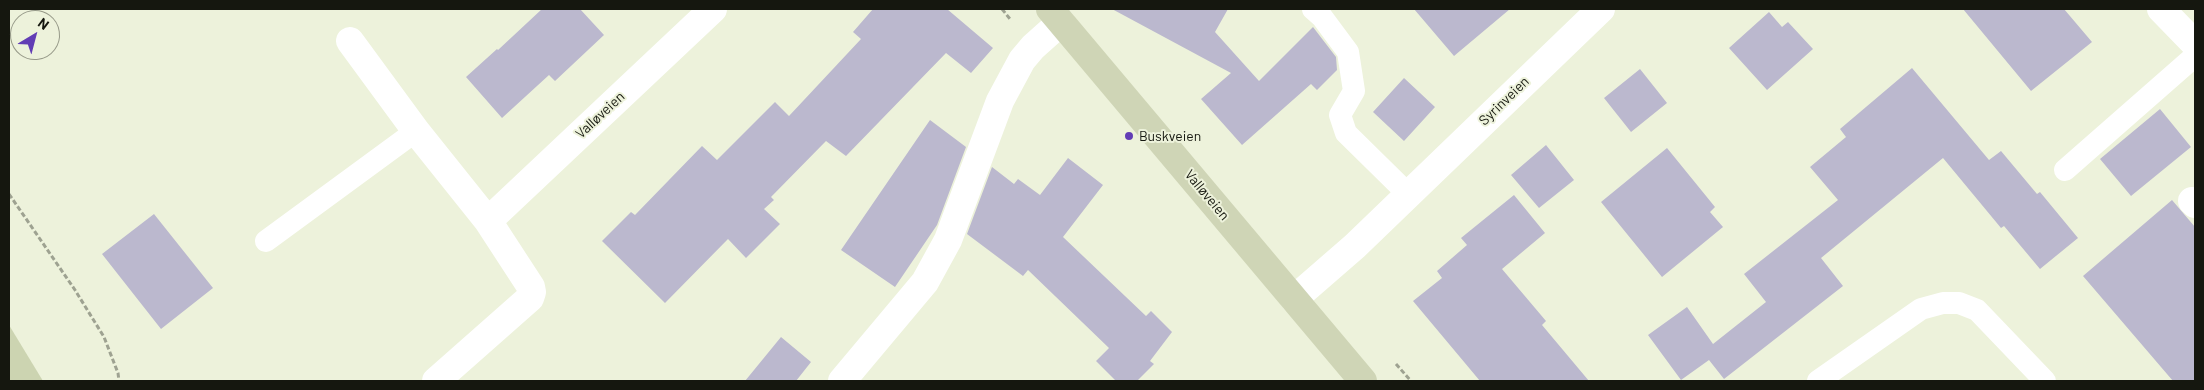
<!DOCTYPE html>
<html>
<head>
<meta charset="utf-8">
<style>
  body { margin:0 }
  #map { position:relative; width:2204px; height:390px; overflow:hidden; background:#edf2db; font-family:Barlow,sans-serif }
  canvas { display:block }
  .frame { position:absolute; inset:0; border:10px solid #15170f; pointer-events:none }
  .north { position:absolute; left:10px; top:10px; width:50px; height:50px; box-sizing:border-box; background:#edf2db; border:1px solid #979a89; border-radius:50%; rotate:37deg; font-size:14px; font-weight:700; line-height:20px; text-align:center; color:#15170f }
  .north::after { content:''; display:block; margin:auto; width:18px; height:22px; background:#623db5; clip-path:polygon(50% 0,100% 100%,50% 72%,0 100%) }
</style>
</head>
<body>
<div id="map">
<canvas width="2204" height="390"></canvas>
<div class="frame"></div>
<div class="north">N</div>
</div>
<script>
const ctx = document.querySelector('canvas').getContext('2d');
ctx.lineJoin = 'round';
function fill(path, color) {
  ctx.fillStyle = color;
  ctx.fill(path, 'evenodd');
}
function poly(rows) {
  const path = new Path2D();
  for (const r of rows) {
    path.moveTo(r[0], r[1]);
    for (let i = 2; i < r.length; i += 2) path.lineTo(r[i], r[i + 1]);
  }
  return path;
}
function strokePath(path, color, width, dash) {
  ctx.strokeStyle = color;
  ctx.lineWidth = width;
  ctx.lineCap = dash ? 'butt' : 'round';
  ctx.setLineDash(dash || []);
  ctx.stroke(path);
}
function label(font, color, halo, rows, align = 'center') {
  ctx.font = font + ' Barlow,sans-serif';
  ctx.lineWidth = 4;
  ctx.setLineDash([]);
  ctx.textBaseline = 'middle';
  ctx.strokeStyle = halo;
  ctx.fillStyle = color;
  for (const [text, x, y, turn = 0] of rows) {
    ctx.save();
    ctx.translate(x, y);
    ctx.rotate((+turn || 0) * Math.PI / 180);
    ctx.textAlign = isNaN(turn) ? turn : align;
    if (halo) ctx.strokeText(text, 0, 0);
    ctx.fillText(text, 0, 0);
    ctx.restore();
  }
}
const green = poly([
  [9,325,43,381,9,381]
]);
const building = poly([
  [542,9,580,9,604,35,555,81,549,75,502,118,466,77,497,49,498,50],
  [873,9,947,9,993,48,971,73,946,53,846,156,826,141,771,197,774,200,764,209,780,224,746,258,728,239,665,303,602,241,631,212,635,215,702,146,717,160,775,102,789,116,861,39,853,32],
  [1112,9,1228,9,1215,32,1259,81,1313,27,1336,57,1337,70,1317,90,1311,84,1242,145,1201,99,1231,73],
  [1414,9,1510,9,1454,56],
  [1963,9,2064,9,2092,42,2031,91],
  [1769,12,1782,27,1788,22,1813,49,1767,90,1729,48],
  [1912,68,1989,160,2001,151,2037,194,2040,192,2078,238,2040,269,2004,226,2001,228,1943,158,1821,258,1843,286,1724,379,1709,360,1681,380,1648,335,1687,307,1713,344,1766,302,1744,274,1838,200,1810,167,1846,137,1840,129],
  [1640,69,1667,103,1631,132,1604,98],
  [1404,78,1435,107,1404,141,1373,112],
  [2160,109,2191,147,2131,196,2100,159],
  [930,120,966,147,937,225,895,287,841,250],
  [1546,145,1574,180,1539,208,1511,175],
  [1667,148,1715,207,1710,212,1723,227,1662,277,1601,202],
  [1068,158,1103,185,1063,237,1146,316,1151,311,1172,332,1150,361,1154,364,1137,381,1116,381,1096,361,1109,348,1028,270,1023,276,967,234,992,167,1014,184,1018,179,1040,195],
  [1514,195,1545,233,1502,269,1546,321,1542,325,1589,381,1480,381,1413,301,1442,278,1437,271,1467,245,1461,238],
  [2172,200,2195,227,2195,381,2173,381,2083,276],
  [154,214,213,288,161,329,102,254],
  [781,337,811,362,796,381,745,381]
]);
const path = poly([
  [1002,9,1010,19],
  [9,194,75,290,104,337,118,373,119,381],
  [1396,364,1411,381]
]);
const service = poly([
  [1313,9,1322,17,1348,52,1354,91,1340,115,1346,133,1408,194],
  [2065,170,2195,56],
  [266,241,416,131],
  [1818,381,1921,309,1943,303,1959,303,1977,310,2045,381]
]);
const minor = poly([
  [2161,9,2195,44],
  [350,41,416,131,488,221,531,287,532,292,530,298,436,381],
  [2192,201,2195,204],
  [488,221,713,9],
  [1294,299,1355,246,1601,9],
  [842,381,925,282,948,240,1000,101,1022,60,1033,47,1061,22]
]);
const secondary = poly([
  [1050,9,1363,381]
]);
const markers = [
  [1129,136,5,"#623db5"]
];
const streetNames = [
  ["Syrinveien",1504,101,-44],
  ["Valløveien",600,115,-43],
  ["Valløveien",1207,195,50]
];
const poiNames = [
  ["Buskveien",1139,136]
];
fill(green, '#ccd4b1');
fill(building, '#bbb8ce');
strokePath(path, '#9ea291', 3, [5, 2.5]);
strokePath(service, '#fff', 22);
strokePath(minor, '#fff', 28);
strokePath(secondary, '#cfd5b6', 28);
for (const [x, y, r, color] of markers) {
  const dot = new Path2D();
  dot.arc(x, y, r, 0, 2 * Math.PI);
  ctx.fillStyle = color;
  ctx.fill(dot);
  strokePath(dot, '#edf2db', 2);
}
label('14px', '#15170f', '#edf2db', streetNames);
label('14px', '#15170f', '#edf2db', poiNames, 'left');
</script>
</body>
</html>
